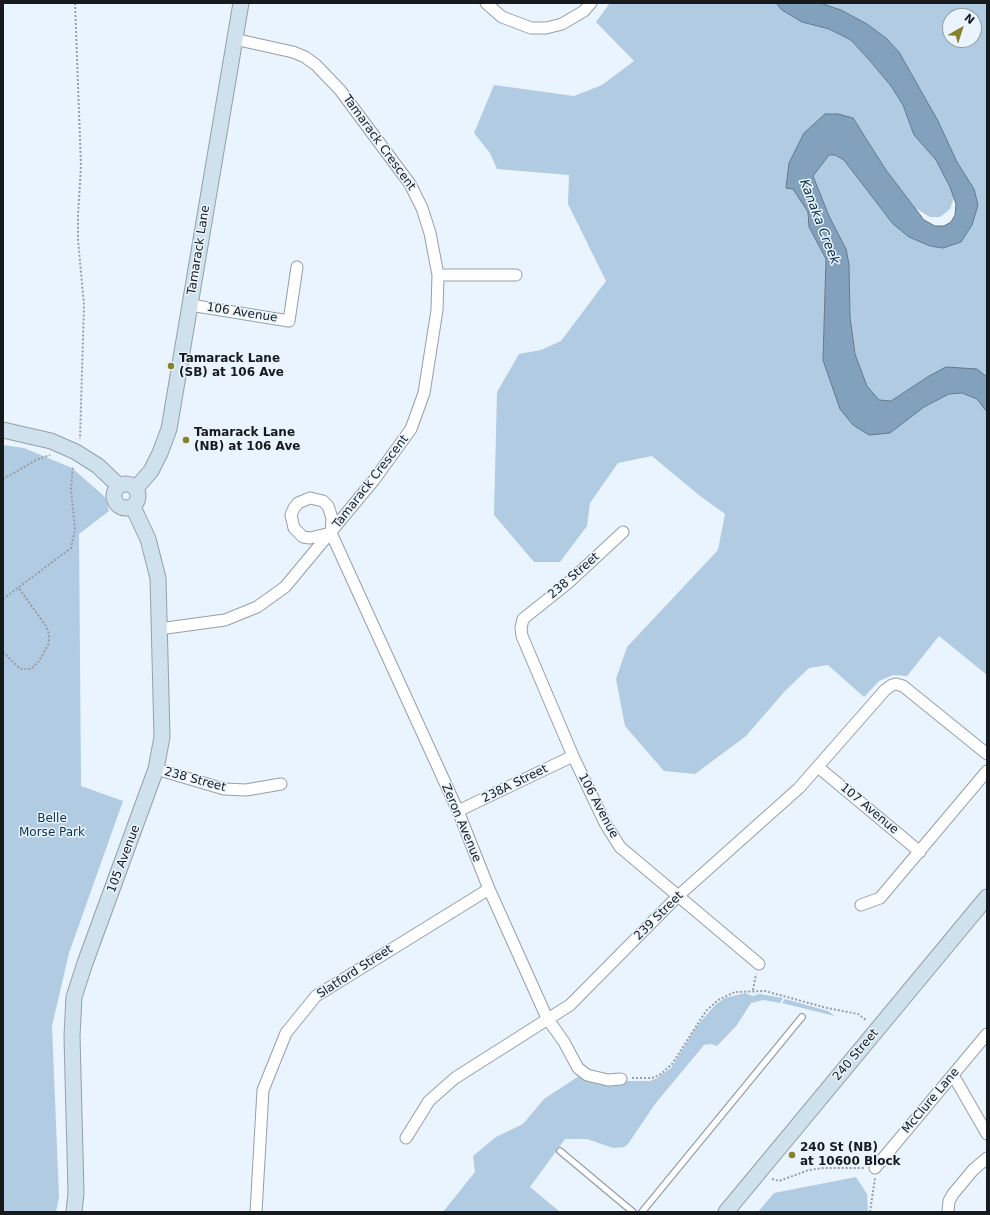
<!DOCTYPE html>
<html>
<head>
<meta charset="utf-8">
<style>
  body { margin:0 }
  #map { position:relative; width:990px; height:1215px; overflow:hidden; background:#e9f4fe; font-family:"DejaVu Sans",sans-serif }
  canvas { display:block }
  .frame { position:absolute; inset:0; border:4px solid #161a1d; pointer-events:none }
  .north { position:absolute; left:942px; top:8px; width:40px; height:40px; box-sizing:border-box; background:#e9f4fe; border:1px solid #959da4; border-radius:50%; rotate:39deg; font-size:11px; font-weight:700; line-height:16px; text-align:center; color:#161a1d }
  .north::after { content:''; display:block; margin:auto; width:14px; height:18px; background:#87822a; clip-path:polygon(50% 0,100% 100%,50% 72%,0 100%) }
</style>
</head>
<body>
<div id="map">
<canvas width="990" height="1215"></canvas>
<div class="frame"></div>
<div class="north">N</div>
</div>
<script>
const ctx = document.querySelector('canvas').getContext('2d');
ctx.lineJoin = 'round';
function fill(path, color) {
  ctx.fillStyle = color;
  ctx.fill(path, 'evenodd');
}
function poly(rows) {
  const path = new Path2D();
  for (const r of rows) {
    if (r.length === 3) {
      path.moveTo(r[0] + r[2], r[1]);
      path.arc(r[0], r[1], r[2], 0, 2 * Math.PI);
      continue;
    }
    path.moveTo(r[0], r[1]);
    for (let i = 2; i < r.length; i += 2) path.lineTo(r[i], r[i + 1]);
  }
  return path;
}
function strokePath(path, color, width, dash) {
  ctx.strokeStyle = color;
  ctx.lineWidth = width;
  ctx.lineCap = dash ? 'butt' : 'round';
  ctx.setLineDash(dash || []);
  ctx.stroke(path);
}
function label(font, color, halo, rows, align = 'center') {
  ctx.font = font + ' "DejaVu Sans",sans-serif';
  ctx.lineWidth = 3;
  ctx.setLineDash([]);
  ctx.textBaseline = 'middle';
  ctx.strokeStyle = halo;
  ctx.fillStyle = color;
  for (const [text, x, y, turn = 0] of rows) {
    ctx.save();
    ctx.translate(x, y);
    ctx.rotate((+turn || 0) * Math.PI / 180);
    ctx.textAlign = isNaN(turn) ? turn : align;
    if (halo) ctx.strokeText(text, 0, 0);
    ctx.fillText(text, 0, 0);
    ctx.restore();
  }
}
const green = poly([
  [610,3,776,3,782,10,802,22,829,29,851,40,891,86,903,105,914,135,936,160,950,187,954,198,950,209,940,217,930,217,915,208,886,170,865,136,788,170,786,187,793,188,808,212,809,227,826,259,823,360,890,433,924,407,949,394,962,393,977,399,987,412,987,675,939,636,907,676,893,675,879,681,864,697,828,665,809,668,785,691,746,736,695,774,664,771,625,726,616,679,627,647,718,550,725,514,700,496,652,456,618,463,590,503,587,526,560,562,534,562,494,515,497,392,519,354,541,350,561,341,606,281,568,204,569,175,497,169,490,153,474,133,494,85,574,96,602,85,634,61,596,22],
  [820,3,987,3,987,377,977,369,929,376,891,401,879,400,867,386,855,354,850,317,849,264,846,249,829,216,813,176,829,155,835,155,844,160,893,224,909,237,930,246,943,248,961,242,974,189,957,162,938,121,899,52,886,38,867,24,841,10],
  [950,16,974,16,974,40,950,40],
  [3,445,24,448,72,468,105,497,109,511,79,534,81,786,123,801,69,953,52,1026,59,1197,56,1212,3,1212],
  [745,993,753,996,759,994,783,998,780,1003,763,1000,751,1003,737,1025,717,1046,711,1044,704,1045,655,1104,628,1144,624,1147,613,1148,587,1139,565,1139,530,1187,560,1212,443,1212,475,1172,473,1156,496,1137,523,1124,544,1099,579,1076,609,1084,626,1081,650,1081,657,1078,671,1068,697,1026,715,1005,725,998],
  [785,999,828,1011,835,1016,782,1003],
  [856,1177,867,1194,868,1212,758,1212,774,1193]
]);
const water = poly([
  [776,3,820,3,841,10,867,24,886,38,899,52,938,121,957,162,974,189,978,205,972,225,961,242,943,248,930,246,909,237,893,224,844,160,835,155,829,155,813,176,829,216,846,249,849,264,850,317,855,354,867,386,879,400,891,401,929,376,946,367,977,369,987,377,987,412,977,399,962,393,949,394,924,407,890,433,869,435,853,425,840,409,823,360,826,259,809,227,808,212,793,189,786,188,789,163,804,133,825,114,838,114,853,118,886,170,924,220,935,226,944,226,951,222,955,215,956,204,950,187,936,160,914,135,903,105,891,86,870,61,851,40,829,29,802,22,782,10,776,3]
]);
const path = poly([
  [75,3,81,166,78,216,78,240,84,305,80,439],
  [3,479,36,460,50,455],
  [3,599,71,548,75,530,71,489,73,466],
  [3,652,17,666,22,669,31,669,39,661,49,643,49,634,46,626,18,587],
  [753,990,756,974],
  [632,1078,652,1078,661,1074,672,1064,706,1011,718,1000,735,992,765,991,827,1008,858,1014,866,1020],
  [772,1179,779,1181,809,1170,824,1168,864,1168],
  [870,1212,875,1178]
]);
const lane = poly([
  [560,1151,633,1212],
  [642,1212,802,1017]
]);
const street = poly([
  [486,3,502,17,531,28,546,28,562,24,584,11,591,3],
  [438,275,516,275],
  [190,305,289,321,297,267],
  [310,498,323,501,328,506,332,518,331,533,310,538,303,537,294,528,291,515,294,508,298,503,310,498],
  [623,532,568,583,523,619,521,628,522,636,573,756,605,823,620,847,759,964],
  [331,533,458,811,489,889,547,1018,564,1042,578,1068,587,1075,608,1080,621,1079],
  [159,629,225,620,257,607,285,587,374,480,411,429,424,393,437,310,438,275,430,233,422,208,410,184,340,90,316,65,305,57,293,52,234,39],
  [818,767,920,852],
  [156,769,224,789,246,790,281,784],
  [458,811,573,756],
  [861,905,880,898,987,771],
  [953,1075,987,1134],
  [406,1138,429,1101,455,1078,570,1005,678,896,799,788,885,690,892,685,896,684,903,686,987,754],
  [875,1168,987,1034],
  [256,1212,263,1090,286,1033,316,996,489,889],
  [948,1212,949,1201,953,1194,973,1170,987,1158]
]);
const secondary = poly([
  [3,430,51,441,76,452,98,466,118,485],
  [126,496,12],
  [136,488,151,471,160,453,169,429,241,3],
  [74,1212,76,1193,72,1036,74,997,85,963,156,769,162,737,158,578,148,539,133,507],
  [726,1212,987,897]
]);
const markers = [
  [171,366,4,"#87822a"],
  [186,440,4,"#87822a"],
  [792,1155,4,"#87822a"]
];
const streetNames = [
  ["Tamarack Crescent",379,143,54],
  ["Tamarack Lane",199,250,-81],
  ["106 Avenue",242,313,9],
  ["Tamarack Crescent",371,482,-52],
  ["238 Street",574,576,-41],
  ["238 Street",195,780,15],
  ["238A Street",515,784,-26],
  ["106 Avenue",598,806,62],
  ["107 Avenue",869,809,40],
  ["Zeron Avenue",461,823,67],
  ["105 Avenue",124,859,-69],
  ["239 Street",659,916,-45],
  ["Slatford Street",355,972,-33],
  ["240 Street",856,1055,-50],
  ["McClure Lane",931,1101,-50]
];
const poiNames = [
  ["Tamarack Lane",179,359],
  ["(SB) at 106 Ave",179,373],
  ["Tamarack Lane",194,433],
  ["(NB) at 106 Ave",194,447],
  ["240 St (NB)",800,1148],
  ["at 10600 Block",800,1162]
];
const parkNames = [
  ["Belle",52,819],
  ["Morse Park",52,833]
];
const waterNames = [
  ["Kanaka Creek",819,222,69]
];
fill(green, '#b0cbe2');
fill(water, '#82a1bc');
strokePath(water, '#62788c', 1);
strokePath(lane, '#959fa9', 8);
strokePath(street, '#959fa9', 13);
strokePath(secondary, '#959fa9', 17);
strokePath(path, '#969ea6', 2, [2, 2]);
strokePath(lane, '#fff', 5.5);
strokePath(street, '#fff', 11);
strokePath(secondary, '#d0e1ee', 15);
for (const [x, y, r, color] of markers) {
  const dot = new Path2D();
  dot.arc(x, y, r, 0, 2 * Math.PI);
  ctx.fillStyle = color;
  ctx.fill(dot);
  strokePath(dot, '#e9f4fe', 1.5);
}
label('12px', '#161a1d', '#e9f4fe', streetNames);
label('bold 12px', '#161a1d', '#e9f4fe', poiNames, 'left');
label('12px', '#0a324e', '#e9f4fe', parkNames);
label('italic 13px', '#042d48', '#e9f4fe', waterNames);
</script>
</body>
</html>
